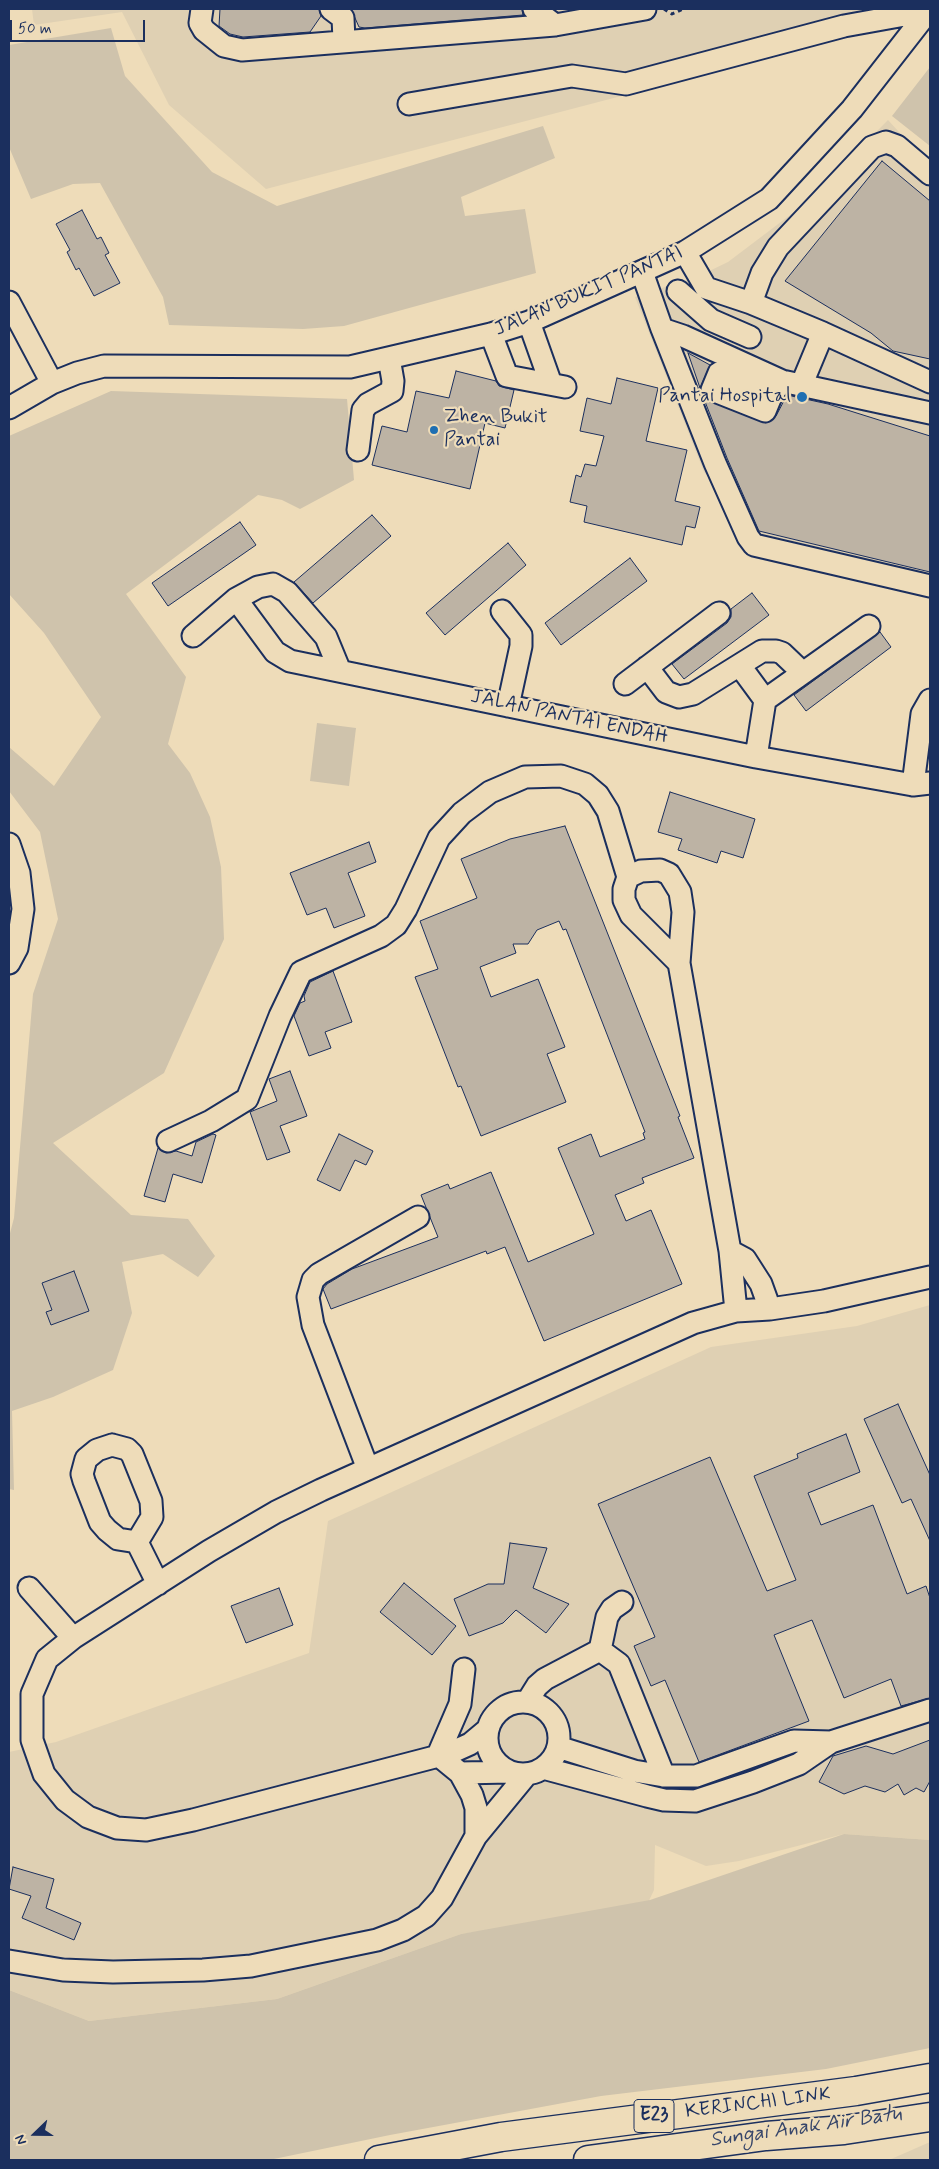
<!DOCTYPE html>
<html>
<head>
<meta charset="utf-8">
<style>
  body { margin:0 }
  #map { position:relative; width:939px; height:2169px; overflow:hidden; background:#eedcb9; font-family:Mynerve,sans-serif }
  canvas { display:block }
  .frame { position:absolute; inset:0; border:10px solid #1b2f5e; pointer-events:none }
  .north { position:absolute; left:10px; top:2109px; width:50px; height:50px; -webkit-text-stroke:4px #eedcb9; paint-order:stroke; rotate:248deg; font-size:14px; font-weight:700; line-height:20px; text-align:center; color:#1b2f5e }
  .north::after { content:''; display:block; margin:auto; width:18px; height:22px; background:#1b2f5e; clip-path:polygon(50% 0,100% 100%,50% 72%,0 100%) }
  .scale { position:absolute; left:10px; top:20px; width:135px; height:22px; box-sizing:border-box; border:2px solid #1b2f5e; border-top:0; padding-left:6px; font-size:15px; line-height:18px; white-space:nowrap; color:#1b2f5e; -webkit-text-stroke:4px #eedcb9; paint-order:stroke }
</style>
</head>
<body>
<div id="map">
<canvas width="939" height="2169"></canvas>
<div class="frame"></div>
<div class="north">N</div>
<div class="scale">50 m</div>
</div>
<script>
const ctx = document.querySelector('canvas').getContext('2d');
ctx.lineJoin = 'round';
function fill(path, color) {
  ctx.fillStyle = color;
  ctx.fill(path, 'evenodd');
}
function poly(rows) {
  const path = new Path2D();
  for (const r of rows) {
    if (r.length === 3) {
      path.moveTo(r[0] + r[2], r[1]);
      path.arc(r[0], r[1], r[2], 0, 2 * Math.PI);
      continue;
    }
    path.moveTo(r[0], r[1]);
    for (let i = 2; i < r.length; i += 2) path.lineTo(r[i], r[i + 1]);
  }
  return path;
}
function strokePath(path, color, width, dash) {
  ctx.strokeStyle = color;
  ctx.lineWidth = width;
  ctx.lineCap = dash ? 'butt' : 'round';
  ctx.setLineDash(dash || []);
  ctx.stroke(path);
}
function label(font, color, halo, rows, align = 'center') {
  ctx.font = font + ' Mynerve,sans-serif';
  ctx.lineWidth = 4.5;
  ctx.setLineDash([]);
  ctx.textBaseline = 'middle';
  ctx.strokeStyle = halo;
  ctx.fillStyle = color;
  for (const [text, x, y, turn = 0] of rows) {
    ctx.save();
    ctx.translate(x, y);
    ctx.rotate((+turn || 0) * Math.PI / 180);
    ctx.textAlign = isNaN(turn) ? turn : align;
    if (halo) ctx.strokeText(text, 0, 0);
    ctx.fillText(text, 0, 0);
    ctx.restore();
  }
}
const built = poly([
  [32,9,882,9,862,33,266,189,169,105,122,12,34,25],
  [888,120,930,166,930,595,748,557,717,487,704,472,635,297,701,275,728,262,806,203],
  [930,1305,930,1840,844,1834,739,1861,706,1866,655,1845,654,1890,646,1907,461,1934,277,1999,89,2021,9,1990,9,1752,56,1742,309,1653,328,1521,711,1347,857,1326],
  [930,2142,930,2160,889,2160]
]);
const green = poly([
  [111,28,125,76,212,172,277,206,543,126,555,158,461,197,465,216,525,209,536,273,344,326,303,329,169,325,163,297,100,183,73,184,31,199,9,147,9,45],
  [930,67,930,146,892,116],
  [111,391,347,399,354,480,300,509,282,500,258,495,126,594,186,677,168,744,190,773,210,817,221,867,224,939,164,1073,53,1143,131,1215,188,1219,215,1256,198,1277,163,1254,122,1262,132,1313,113,1370,53,1397,12,1411,14,1490,9,1489,9,1237,14,1218,33,994,58,919,40,832,9,791,9,747,54,786,101,717,44,633,9,594,9,436],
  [317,723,356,728,349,786,310,781],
  [844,1834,930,1840,930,2048,826,2069,601,2096,390,2135,269,2160,9,2160,9,1990,89,2021,277,1999,461,1934,650,1900]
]);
const building = poly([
  [220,9,319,9,321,16,310,32,243,37,230,34,219,26,220,9],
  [351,9,522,9,523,15,365,28,359,27,351,9],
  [882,161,930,201,930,359,893,351,871,333,785,281,882,161],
  [82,210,97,239,101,237,109,253,105,255,120,283,94,296,79,268,76,270,67,252,70,250,56,224,82,210],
  [688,353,710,365,700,388,688,353],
  [456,371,496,381,499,386,514,390,505,428,485,423,470,489,372,465,382,426,407,432,416,391,449,398,456,371],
  [617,378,658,388,646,441,687,450,675,501,700,507,695,528,686,526,682,545,584,522,587,506,570,502,576,475,581,477,585,464,596,466,604,436,580,431,587,398,611,404,617,378],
  [787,395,828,404,930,436,930,572,759,531,727,458,704,399,766,423,776,416,787,395],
  [372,515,391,536,313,603,294,582,372,515],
  [240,522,256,545,168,606,152,583,240,522],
  [508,543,526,565,445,635,426,613,508,543],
  [630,558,647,581,561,645,545,623,630,558],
  [752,593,769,615,684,679,672,664,727,623,731,617,731,609,752,593],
  [880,632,891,647,806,711,794,695,880,632],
  [670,792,755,819,743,858,721,851,717,863,678,850,682,839,658,832,670,792],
  [565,826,680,1116,678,1117,694,1158,642,1178,644,1183,615,1195,626,1221,651,1210,682,1284,544,1341,505,1247,487,1254,486,1251,331,1309,323,1289,327,1284,352,1269,438,1237,421,1195,448,1184,450,1189,491,1172,528,1262,594,1234,558,1148,591,1134,600,1157,645,1139,643,1133,645,1132,566,929,563,930,559,921,537,930,528,944,513,944,516,953,480,967,491,997,538,979,565,1047,547,1054,566,1102,481,1136,461,1086,458,1087,415,977,438,969,420,921,477,898,461,859,510,839,565,826],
  [369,842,376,862,348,873,365,916,334,928,326,908,307,915,290,873,369,842],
  [333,971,352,1022,325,1032,331,1048,309,1056,294,1016,300,1003,305,1001,304,996,310,982,333,971],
  [290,1071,307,1116,280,1126,290,1152,267,1160,250,1112,277,1101,269,1079,290,1071],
  [213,1134,216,1135,202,1183,173,1174,165,1202,144,1196,158,1148,166,1153,176,1151,192,1156,196,1142,213,1134],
  [339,1134,373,1151,366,1165,355,1160,340,1191,317,1180,339,1134],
  [74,1271,89,1311,51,1325,46,1312,52,1310,42,1283,74,1271],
  [898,1404,930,1475,930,1541,911,1499,902,1503,864,1419,898,1404],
  [846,1434,860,1472,808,1493,821,1525,873,1505,907,1594,926,1586,930,1598,930,1698,901,1706,891,1679,844,1698,812,1620,774,1635,809,1721,699,1762,665,1680,651,1686,634,1646,655,1637,598,1504,710,1457,767,1591,796,1580,754,1476,798,1458,797,1454,846,1434],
  [510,1543,547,1548,533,1588,569,1604,546,1633,516,1610,503,1623,469,1636,454,1599,488,1584,504,1584,510,1543],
  [404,1583,456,1626,432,1655,380,1612,404,1583],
  [279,1588,293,1625,246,1643,231,1606,279,1588],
  [930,1740,930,1781,924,1792,916,1788,904,1795,898,1784,885,1792,865,1786,844,1794,819,1782,833,1756,866,1746,893,1754,930,1740],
  [13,1867,54,1879,46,1908,81,1923,74,1940,22,1918,31,1896,9,1889,13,1867]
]);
const path = poly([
  [664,9,672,14,683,9]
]);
const minor = poly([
  [202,9,200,23,204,30,224,46,242,50,555,25,645,9],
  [331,9,343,18,344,40],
  [534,9,555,25],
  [409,104,572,76,626,84,844,26,927,11],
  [685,252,706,288,751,303,823,333,930,382],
  [642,272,662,329,683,336,782,381,930,413],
  [678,291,711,320,750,337],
  [9,302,52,383],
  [751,303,762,273,778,247,872,147,886,142,897,146,930,174],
  [529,322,551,384],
  [662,329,715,463,748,537,754,545,930,586],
  [491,334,507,376,565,387],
  [801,386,823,333],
  [772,394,719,373,712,390,765,411,772,394,782,381],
  [9,408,52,383,77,373,104,366,350,367,491,334,529,322,685,252,769,199,852,109,930,9],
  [358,450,363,410,368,404,392,391,393,381,389,358],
  [236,599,275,652,290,661,756,757,913,785,930,783],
  [502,611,521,635,521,646,508,706],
  [193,636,236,599,258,587,273,584,287,592,326,637,340,671],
  [740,666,765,700],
  [647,667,666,692,679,697,693,694,762,651,776,651,782,653,803,673],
  [625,684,719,613],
  [756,757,765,700,869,626],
  [913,785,922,714,930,700],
  [9,844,19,873,23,909,17,948,9,963],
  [628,877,641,871,660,870,669,874,680,892,683,912,679,963,730,1251,736,1311],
  [168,1141,211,1121,247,1099,280,1016,301,972,381,936,396,925,406,909,439,838,462,813,490,792,525,777,561,776,585,784,598,795,608,811,628,877,624,889,624,900,631,915,679,963],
  [730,1251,745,1259,761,1284,770,1309],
  [112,1445,127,1449,132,1454,151,1501,152,1517,137,1542,118,1539,107,1530,100,1522,84,1481,82,1474,86,1459,97,1450,112,1445],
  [368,1469,313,1325,308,1297,313,1280,319,1274,418,1217],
  [137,1542,158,1584],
  [29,1588,73,1638],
  [600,1650,607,1617,612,1609,622,1602],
  [527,1702,537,1686,545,1679,600,1650,619,1664,664,1776],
  [523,1738,36],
  [488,1729,470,1744,450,1753,193,1820,146,1830,117,1828,88,1817,65,1800,44,1774,32,1740,32,1694,47,1659,73,1638,209,1551,276,1512,321,1490,693,1323,736,1311,770,1309,824,1301,930,1277],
  [831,1742,930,1710],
  [438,1755,460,1773,472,1795,476,1808,476,1836],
  [438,1755,460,1704,464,1669],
  [543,1768,647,1796,664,1800,695,1801,753,1782,799,1764,831,1742,794,1741,696,1776,664,1776,634,1771,558,1747],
  [460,1773,510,1772],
  [9,1961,63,1970,113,1972,203,1970,251,1966,377,1940,403,1930,426,1916,442,1898,476,1836,527,1774]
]);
const highway = poly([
  [379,2160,501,2137,856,2091,930,2078],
  [588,2160,766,2136,844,2130,930,2117]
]);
const markers = [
  [802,397,6,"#1f6fb2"],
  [434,430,5,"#1f6fb2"]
];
const shields = [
  [654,2116,40]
];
const shieldNames = [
  ["E23",654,2116]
];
const streetNames = [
  ["JALAN BUKIT PANTAI",589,292,-23],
  ["JALAN PANTAI ENDAH",569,718,12],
  ["KERINCHI LINK",758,2104,-7]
];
const poiNames = [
  ["Pantai Hospital",791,397],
  ["Zhen Bukit",444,418,"left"],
  ["Pantai",444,441,"left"]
];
const waterNames = [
  ["Sungai Anak Air Batu",806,2128,-8]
];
fill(built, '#dfd0b3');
fill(green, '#cfc3ac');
fill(building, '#bdb3a4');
strokePath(building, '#1b2f5e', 1);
strokePath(minor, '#1b2f5e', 25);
strokePath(highway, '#1b2f5e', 31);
strokePath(path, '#1b2f5e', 3, [4, 4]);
strokePath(minor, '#eedcb9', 21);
strokePath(highway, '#eedcb9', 28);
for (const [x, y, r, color] of markers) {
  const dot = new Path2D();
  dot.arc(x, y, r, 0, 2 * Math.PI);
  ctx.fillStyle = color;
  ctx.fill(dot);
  strokePath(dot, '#eedcb9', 2);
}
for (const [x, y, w] of shields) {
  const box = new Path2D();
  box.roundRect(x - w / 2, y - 16.5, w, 33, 4);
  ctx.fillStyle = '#eedcb9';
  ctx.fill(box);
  strokePath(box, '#1b2f5e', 1);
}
label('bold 19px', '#1b2f5e', null, shieldNames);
label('20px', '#1b2f5e', '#eedcb9', streetNames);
label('20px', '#1b2f5e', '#eedcb9', poiNames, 'right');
label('italic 21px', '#37466a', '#eedcb9', waterNames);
</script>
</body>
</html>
